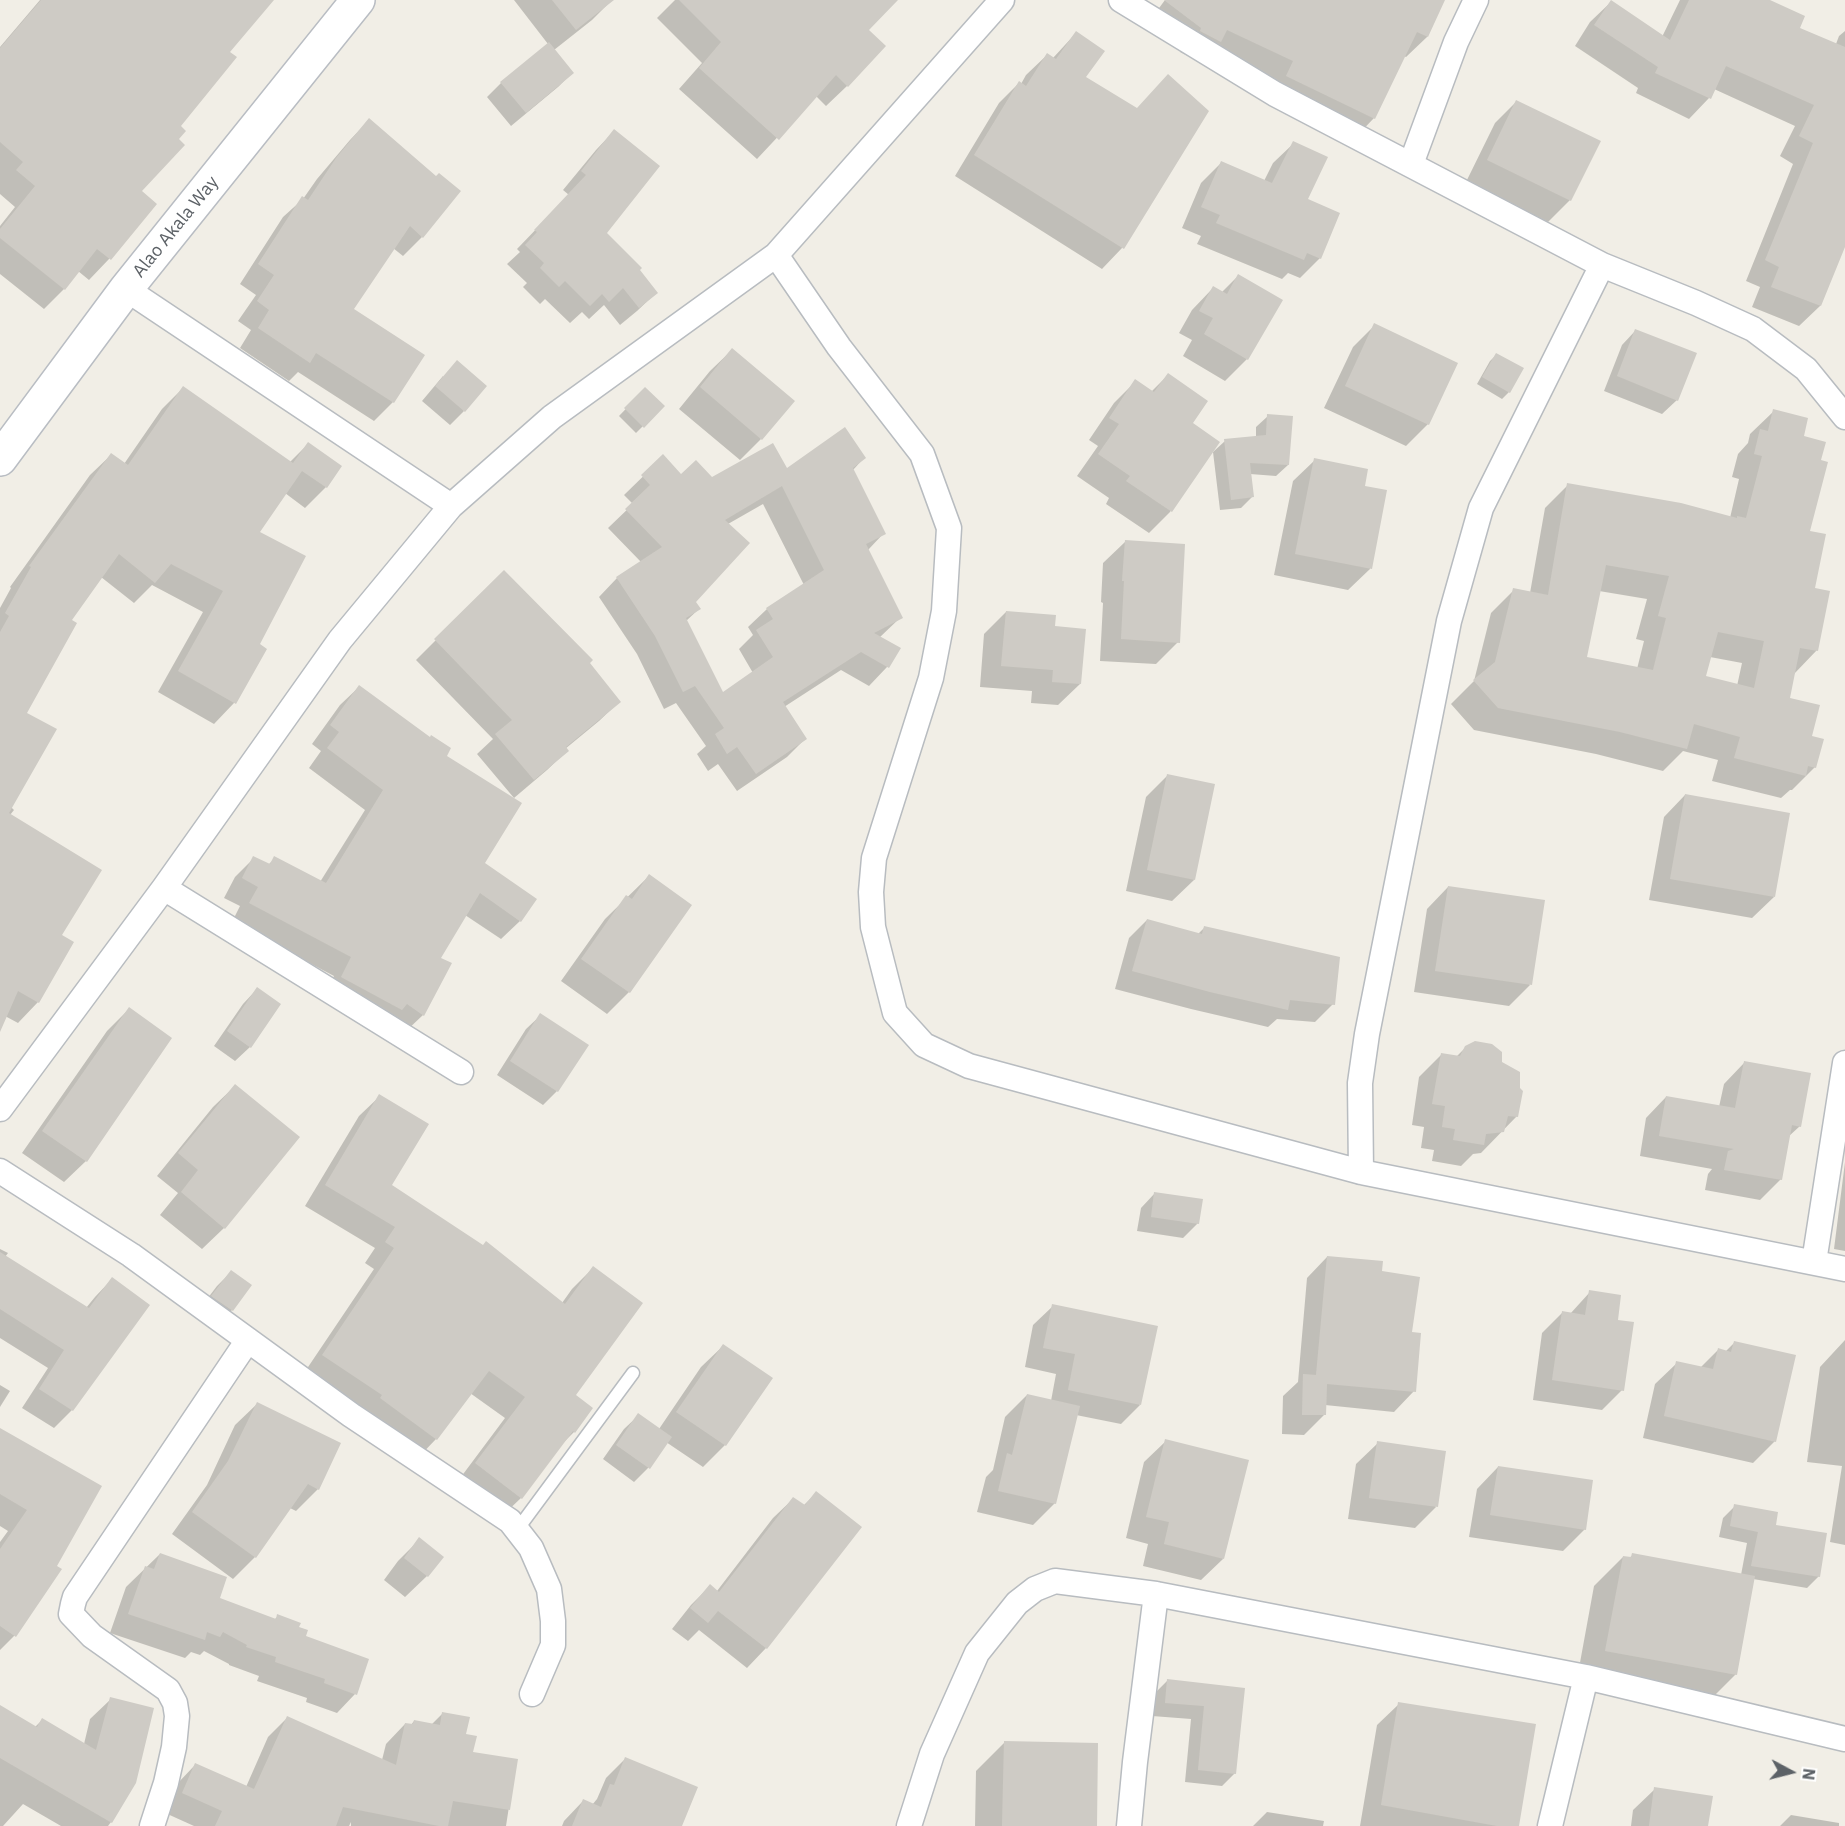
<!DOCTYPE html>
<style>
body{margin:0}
#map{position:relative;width:1845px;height:1826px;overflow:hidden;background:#f1eee6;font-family:"IBM Plex Sans",sans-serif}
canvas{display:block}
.north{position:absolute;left:1761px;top:1742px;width:60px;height:60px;-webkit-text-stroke:4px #fff;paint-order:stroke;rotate:97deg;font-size:16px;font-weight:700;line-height:24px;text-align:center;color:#5d6267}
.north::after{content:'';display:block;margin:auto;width:21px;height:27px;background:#5d6267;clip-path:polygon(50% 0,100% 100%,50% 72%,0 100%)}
</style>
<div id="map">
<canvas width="1845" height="1826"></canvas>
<div class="north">N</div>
</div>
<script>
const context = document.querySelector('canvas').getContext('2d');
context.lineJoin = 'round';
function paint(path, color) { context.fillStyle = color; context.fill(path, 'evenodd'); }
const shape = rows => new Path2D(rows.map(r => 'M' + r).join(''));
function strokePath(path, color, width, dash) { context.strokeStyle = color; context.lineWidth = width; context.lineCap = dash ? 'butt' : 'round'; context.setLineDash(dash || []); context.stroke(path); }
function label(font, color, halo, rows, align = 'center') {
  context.font = font + ' "IBM Plex Sans",sans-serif'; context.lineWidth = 4.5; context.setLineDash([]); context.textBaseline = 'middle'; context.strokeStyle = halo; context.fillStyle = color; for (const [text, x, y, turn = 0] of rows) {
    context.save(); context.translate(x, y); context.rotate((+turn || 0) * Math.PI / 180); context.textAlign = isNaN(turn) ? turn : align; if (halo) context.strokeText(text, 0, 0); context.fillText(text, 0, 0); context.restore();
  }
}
paint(shape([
 [40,0,266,0,228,52,179,126,139,191,155,204,109,259,89,280,78,271,64,289,44,309,0,274,0,226,15,207,0,194,0,47],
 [514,0,612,0,592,20,554,50,572,73,558,87,511,126,487,97,501,83,548,44],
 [675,0,896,0,867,30,847,86,826,106,816,96,757,159,679,89,702,63,657,18],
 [1165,0,1443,0,1427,37,1406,57,1404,56,1374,118,1354,139,1180,52,1182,49,1148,23],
 [1680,0,1766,0,1798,29,1836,44,1839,36,1845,31,1845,243,1820,306,1799,326,1752,307,1760,287,1746,281,1793,164,1780,156,1795,126,1714,89,1709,98,1689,119,1636,93,1638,88,1575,46,1590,22,1611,2,1662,37],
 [1076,33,1084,77,1136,110,1207,111,1122,248,1102,269,955,176,999,103,1019,83,1021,84,1026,75,1047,55,1053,58],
 [1517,101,1570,200,1548,222,1466,182,1495,123],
 [369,120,422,237,403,256,393,248,352,310,393,402,374,421,298,372,289,381,240,348,251,330,238,321,256,295,240,284,283,217,303,199,317,179,350,140],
 [614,131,605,233,656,293,637,311,620,325,604,305,589,319,582,312,570,323,545,299,540,304,523,287,527,283,507,264,520,252,517,249,569,195,563,190,596,150],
 [1294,143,1320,258,1300,278,1288,273,1282,279,1197,244,1201,236,1182,228,1201,183,1221,163,1264,181,1273,163],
 [1238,276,1247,359,1225,381,1183,356,1192,340,1179,333,1192,310,1213,288,1221,293],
 [1375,325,1428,424,1406,446,1324,408,1353,347],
 [1636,330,1677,400,1662,414,1604,391,1622,345],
 [732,350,761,439,740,460,679,409,710,371],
 [1496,355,1509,392,1502,399,1477,384,1490,361],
 [1168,375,1191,423,1218,442,1170,512,1149,533,1106,504,1109,498,1077,476,1098,446,1089,440,1114,403,1136,381,1151,392],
 [443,376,464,411,450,425,422,401],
 [183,388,290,462,308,444,326,487,305,508,285,493,258,533,258,645,234,703,214,724,158,692,203,612,152,585,134,603,101,577,70,620,25,713,11,807,14,810,10,815,60,935,38,1002,18,1023,5,1016,0,1028,0,608,11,588,10,587,90,475,111,455,124,464,162,409],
 [645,389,663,406,636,433,619,416],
 [1774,411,1802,437,1817,650,1794,674,1788,699,1811,737,1815,767,1792,790,1790,790,1781,798,1712,781,1718,760,1683,751,1663,771,1596,754,1474,730,1451,704,1474,681,1491,613,1514,590,1530,593,1545,508,1568,485,1730,518,1739,479,1732,477,1738,454,1748,443,1750,434],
 [1599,591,1647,599,1636,639,1644,641,1637,669,1585,659],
 [1710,657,1742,663,1737,686,1704,677],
 [1268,416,1288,465,1276,476,1250,474,1252,497,1241,508,1220,510,1213,452,1225,441,1256,437,1256,427],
 [663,457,681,476,712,479,787,470,864,458,853,470,884,533,868,550,901,617,879,638,898,648,887,667,869,686,841,670,784,707,805,739,787,757,737,791,718,764,708,771,697,754,706,746,676,703,664,709,637,654,599,597,617,578,641,562,608,528,633,504,624,495],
 [763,504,804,585,767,609,748,627,753,635,739,649,753,673,722,694,686,621,699,609,694,602,728,524],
 [1315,460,1363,487,1370,569,1348,590,1274,575,1293,481],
 [1125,542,1178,642,1156,664,1100,661,1103,603,1101,602,1103,563],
 [504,572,588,663,619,702,599,721,565,749,567,751,547,770,514,798,477,754,493,739,416,660],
 [1006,612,1053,628,1080,684,1058,705,1031,703,1032,691,980,687,984,634],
 [359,687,444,756,483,864,520,921,501,939,465,915,439,958,423,1015,404,1033,323,996,334,976,232,922,240,906,224,898,235,877,254,858,268,865,275,858,320,882,365,810,309,768,321,751,312,744,340,705],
 [1168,775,1194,880,1172,901,1126,891,1146,797],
 [1685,795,1774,897,1752,918,1649,900,1664,817],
 [649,876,629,992,607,1014,561,981,605,919],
 [1448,887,1530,985,1509,1006,1414,992,1427,909],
 [1147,920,1198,934,1205,927,1333,1004,1315,1022,1277,1019,1268,1027,1191,1009,1115,989,1129,938],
 [257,989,250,1047,235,1061,214,1046,243,1004],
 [129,1009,86,1161,64,1182,22,1153,107,1031],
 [541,1015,557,1091,543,1105,497,1075,526,1029],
 [1466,1047,1500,1063,1517,1116,1481,1153,1473,1154,1461,1166,1432,1161,1434,1150,1421,1148,1424,1127,1412,1125,1419,1077,1441,1055,1456,1057],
 [1744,1063,1800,1126,1788,1137,1781,1179,1760,1200,1705,1190,1708,1174,1712,1169,1640,1156,1646,1118,1666,1097,1719,1107,1724,1084],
 [235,1086,224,1228,202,1249,160,1215,178,1193,157,1176,213,1107],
 [380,1096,390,1185,562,1303,572,1289,593,1268,573,1395,591,1408,574,1432,558,1448,521,1498,500,1518,455,1485,505,1418,470,1393,436,1439,416,1460,302,1376,374,1269,365,1263,375,1248,305,1206,359,1116],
 [1845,1162,1845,1251,1834,1249],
 [1155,1193,1198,1223,1183,1238,1137,1231,1141,1208],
 [0,1249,8,1253,5,1257,86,1308,95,1297,112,1279,72,1410,54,1428,22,1408,48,1368,0,1338],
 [1327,1257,1380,1272,1411,1333,1414,1391,1394,1412,1325,1405,1324,1415,1304,1435,1282,1434,1283,1396,1298,1382,1307,1278],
 [231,1272,250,1286,232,1310,217,1325,198,1311,217,1286],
 [1590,1292,1616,1321,1622,1390,1602,1410,1533,1400,1542,1333,1562,1313,1570,1314],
 [1053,1306,1140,1405,1121,1424,1076,1415,1055,1503,1033,1525,977,1512,986,1477,993,1470,1005,1417,1027,1395,1051,1401,1056,1374,1025,1367,1033,1325],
 [1845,1340,1845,1545,1830,1542,1842,1466,1807,1462,1820,1367],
 [1735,1342,1775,1441,1753,1463,1643,1438,1655,1384,1677,1363,1700,1368,1718,1350,1725,1352],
 [723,1346,771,1378,725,1445,703,1467,666,1442,648,1468,634,1482,603,1459,624,1429,639,1415,659,1429,701,1367],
 [0,1385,10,1391,0,1407],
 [257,1404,318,1489,296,1511,290,1508,255,1557,233,1579,172,1534,207,1485,235,1425],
 [0,1430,100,1487,14,1636,0,1650,0,1542,8,1531,0,1526],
 [1166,1441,1223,1559,1201,1580,1143,1566,1148,1544,1126,1538,1144,1462],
 [1378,1443,1436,1507,1415,1528,1348,1519,1356,1464],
 [1498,1467,1585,1529,1563,1551,1469,1537,1477,1489],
 [816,1493,766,1648,747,1668,699,1630,688,1641,672,1629,691,1605,710,1586,717,1591,773,1518,793,1499,803,1506],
 [1735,1506,1774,1526,1819,1576,1807,1588,1753,1579,1736,1674,1707,1703,1577,1679,1594,1586,1623,1557,1629,1558,1633,1555,1741,1575,1747,1543,1719,1537,1723,1518],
 [420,1539,427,1576,405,1597,384,1580,398,1561],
 [160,1554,218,1599,274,1620,278,1616,297,1628,355,1694,337,1713,306,1702,307,1698,257,1681,259,1676,229,1665,229,1664,204,1651,200,1655,191,1652,185,1658,110,1633,126,1587],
 [1167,1681,1243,1689,1235,1773,1222,1786,1185,1782,1191,1719,1152,1716,1154,1694],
 [111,1699,111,1822,108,1826,61,1826,23,1804,3,1826,0,1826,0,1707,35,1727,42,1720,84,1744,90,1719],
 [1399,1704,1518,1826,1360,1826,1377,1725],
 [443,1713,464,1735,471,1754,516,1761,506,1826,351,1826,351,1822,349,1826,194,1826,163,1812,176,1785,195,1765,246,1787,268,1737,287,1718,382,1760,386,1744,405,1724,411,1725,414,1721,431,1725],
 [1005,1742,1095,1826,975,1826,976,1771],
 [625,1759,680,1826,562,1826,564,1821,583,1801,592,1805,597,1799,606,1778],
 [1655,1789,1707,1826,1631,1826,1633,1810],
 [1267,1812,1324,1821,1323,1826,1253,1826],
 [1791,1815,1839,1823,1839,1826,1780,1826]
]), '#0003');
paint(shape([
 [41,0,274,0,230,52,237,57,181,126,186,131,179,139,185,145,142,191,157,204,111,260,97,249,65,290,0,238,0,229,35,186,16,170,23,162,0,142,0,48],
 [552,0,614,0,576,30],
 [679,0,898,0,869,30,886,46,848,87,836,75,779,140,699,68,721,42],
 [1164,0,1445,0,1428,37,1417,32,1375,119,1286,76,1293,61,1227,30,1221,42,1200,31,1201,28],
 [1611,0,1670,40,1689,0,1770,0,1805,16,1800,28,1845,47,1845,247,1821,306,1771,287,1779,267,1765,260,1813,143,1799,136,1814,105,1726,66,1711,99,1655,73,1658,67,1594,25],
 [1076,31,1105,51,1086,77,1137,108,1168,74,1209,111,1124,249,974,155,1019,81,1026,86,1047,53,1056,59],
 [549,42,574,73,526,113,500,82],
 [1516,100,1601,141,1571,201,1487,160],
 [369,118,436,176,439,173,461,191,423,238,410,226,354,309,425,355,394,403,316,353,310,363,258,328,269,310,257,301,274,275,258,264,302,196,308,200,336,158],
 [614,129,660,166,607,233,642,268,640,270,658,293,639,308,623,288,609,302,602,294,590,306,565,281,559,287,540,268,544,263,525,245,537,232,534,230,586,175,581,171],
 [1293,141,1328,157,1308,199,1340,213,1321,259,1307,253,1304,260,1216,223,1220,215,1201,207,1221,161,1272,183],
 [1238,274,1283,300,1248,360,1204,334,1213,318,1199,311,1213,286,1227,294],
 [1374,323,1458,363,1429,425,1345,386],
 [1635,329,1697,353,1678,401,1617,376],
 [732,348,795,401,762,440,700,387],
 [1496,353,1524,368,1510,393,1482,377],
 [457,360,487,386,465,412,435,386],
 [1168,373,1208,401,1193,423,1220,442,1172,512,1126,481,1130,476,1098,454,1119,424,1109,418,1135,379,1154,392],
 [183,386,293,463,308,442,342,466,327,488,302,471,260,532,306,556,260,644,267,649,236,704,178,671,223,591,171,564,155,583,119,554,72,620,77,623,27,713,57,729,9,813,102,870,62,935,74,942,39,1003,18,991,0,1032,0,632,9,616,5,613,31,567,29,566,111,453,128,465],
 [645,387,665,406,644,428,624,408],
 [1773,409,1808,418,1804,436,1826,442,1821,460,1828,462,1810,531,1826,534,1815,588,1830,591,1818,651,1800,648,1790,698,1820,705,1812,736,1824,739,1816,768,1808,766,1806,776,1734,758,1740,737,1694,724,1687,749,1620,732,1498,708,1473,680,1495,662,1513,588,1548,595,1567,483,1681,503,1737,518,1737,516,1746,518,1762,456,1754,454,1760,429,1768,431],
 [1606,565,1669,576,1658,616,1666,618,1653,670,1587,657],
 [1718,632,1764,641,1754,688,1706,676],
 [1267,414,1293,416,1289,465,1250,463,1254,497,1231,500,1224,439,1266,435],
 [845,427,866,458,853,468,886,534,866,544,903,618,874,633,901,648,889,668,861,652,783,702,807,739,756,774,737,747,727,754,715,734,724,728,695,686,683,692,655,636,616,577,662,547,625,509,650,485,641,475,663,454,681,474,696,460,712,477,773,443,787,468],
 [782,486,824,570,766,608,773,619,756,630,773,657,723,692,686,618,701,609,696,602,750,543,725,520],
 [1314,458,1368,469,1365,486,1387,490,1372,569,1295,554],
 [1125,540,1185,544,1180,643,1121,639,1124,581,1122,581],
 [504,570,593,660,590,663,621,702,566,747,569,751,534,780,495,734,512,720,434,639],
 [1006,611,1056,615,1055,626,1086,629,1081,684,1052,682,1053,670,1001,666],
 [359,685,430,737,431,735,451,748,447,756,522,803,485,863,537,899,521,922,480,893,441,958,452,963,424,1016,407,1004,402,1010,341,977,351,957,249,903,258,887,242,878,253,856,270,864,274,856,326,883,383,790,327,748,339,732,330,725],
 [1167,774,1215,784,1195,880,1147,870],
 [1685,794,1790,813,1775,897,1670,879],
 [649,874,692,905,630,993,581,959,626,895,632,899],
 [1448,886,1545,900,1532,985,1435,971],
 [1147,919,1202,934,1204,926,1340,957,1335,1005,1290,1000,1288,1010,1210,992,1132,971],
 [257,987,281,1004,251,1048,227,1031],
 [129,1007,172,1038,87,1162,42,1131],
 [540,1013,589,1045,558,1092,510,1061],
 [1475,1041,1492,1044,1502,1052,1502,1062,1520,1072,1520,1088,1523,1091,1518,1117,1508,1116,1504,1132,1486,1134,1484,1145,1453,1140,1455,1129,1442,1127,1445,1106,1432,1104,1441,1053,1460,1056,1465,1046],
 [1744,1061,1811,1073,1801,1127,1792,1125,1782,1180,1724,1170,1728,1151,1734,1149,1659,1136,1666,1096,1735,1108],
 [235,1084,300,1137,225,1229,181,1192,198,1170,178,1153],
 [379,1094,429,1124,392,1185,483,1245,486,1241,565,1304,593,1266,643,1303,576,1395,593,1408,575,1433,573,1431,522,1499,475,1463,525,1397,489,1371,437,1440,380,1398,382,1395,322,1355,394,1248,385,1242,395,1227,325,1185],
 [1154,1192,1203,1199,1199,1224,1151,1217],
 [0,1252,89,1308,112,1277,150,1305,73,1411,39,1389,64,1350,0,1309],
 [1327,1256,1383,1261,1382,1271,1420,1277,1412,1332,1421,1333,1416,1392,1327,1384,1326,1415,1302,1415,1303,1374,1316,1375],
 [231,1270,252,1285,233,1311,211,1296],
 [1589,1290,1621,1295,1618,1320,1634,1322,1624,1391,1552,1380,1562,1311,1585,1315],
 [1052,1304,1158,1326,1141,1405,1068,1390,1075,1354,1043,1348],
 [1734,1341,1796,1355,1776,1442,1664,1416,1676,1361,1713,1369,1718,1348,1731,1352],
 [723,1344,773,1378,726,1446,676,1412],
 [1027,1394,1080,1406,1056,1504,998,1491,1007,1453,1012,1455],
 [257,1402,341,1443,319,1490,308,1484,256,1558,192,1512,228,1461],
 [638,1413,672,1437,650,1469,616,1445],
 [0,1428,102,1486,57,1566,62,1569,16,1637,0,1626,0,1549,27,1510,0,1494],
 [1165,1439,1249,1460,1224,1559,1164,1544,1169,1522,1146,1517],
 [1377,1441,1446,1451,1438,1507,1369,1498],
 [1498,1466,1593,1480,1586,1530,1490,1515],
 [816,1491,862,1527,767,1649,718,1611,708,1623,690,1608,710,1584,719,1592,793,1497,805,1505],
 [1734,1504,1778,1512,1776,1525,1827,1533,1820,1577,1751,1566,1758,1532,1730,1526],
 [419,1537,444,1557,428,1577,404,1558],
 [160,1553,227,1577,220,1598,276,1619,277,1614,301,1623,299,1627,308,1630,306,1636,369,1659,357,1695,324,1683,325,1679,275,1662,276,1657,246,1647,247,1645,223,1632,220,1637,207,1632,205,1640,128,1614,145,1566,154,1569],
 [1632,1553,1755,1576,1737,1675,1605,1651,1623,1556,1631,1557],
 [1167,1679,1245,1688,1236,1774,1198,1770,1204,1706,1165,1703],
 [110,1697,154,1708,136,1783,112,1823,0,1758,0,1705,37,1727,42,1718,96,1750],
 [1398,1702,1536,1724,1519,1826,1497,1826,1381,1805],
 [442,1712,470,1717,466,1734,477,1736,473,1752,518,1759,510,1810,453,1801,448,1826,439,1826,343,1807,336,1826,215,1826,222,1811,182,1793,195,1763,254,1789,287,1716,396,1765,405,1723,413,1724,414,1720,440,1725],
 [1004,1741,1098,1743,1097,1826,1002,1826],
 [625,1757,698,1787,682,1826,572,1826,583,1799,601,1807,610,1784,614,1785],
 [1654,1787,1713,1796,1708,1826,1649,1826]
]), '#cecbc5');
const lane = shape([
 [517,1530,633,1373]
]);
const street = shape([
 [1121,0,1275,94,1602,265,1696,303,1753,329,1806,369,1845,417],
 [1411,164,1456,42,1476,0],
 [776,255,839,347,922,454,949,528,944,611,931,678,874,858,871,892,873,927,895,1013,924,1045,969,1066,1361,1172,1845,1269],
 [126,289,451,506],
 [164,888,461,1072],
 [0,1109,164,888,340,640,451,506,552,417,776,255,1002,0],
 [0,1171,131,1255,351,1415,510,1521,531,1548,549,1589,553,1621,553,1645,532,1694],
 [1361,1172,1360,1083,1367,1034,1449,621,1481,508,1602,265],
 [1814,1262,1845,1063],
 [152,1826,166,1783,174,1747,177,1716,175,1703,168,1690,92,1636,71,1614,73,1604,75,1597,248,1340],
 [909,1826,932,1754,977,1653,1017,1603,1035,1589,1055,1581,1156,1594,1586,1677,1845,1739],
 [1129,1826,1135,1762,1156,1594],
 [1550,1826,1586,1677]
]);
const secondary = shape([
 [0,459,126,289,358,0]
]);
strokePath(lane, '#b8bcc0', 15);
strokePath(street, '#b8bcc0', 27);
strokePath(secondary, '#b9bdc3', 36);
strokePath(lane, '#fff', 12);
strokePath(street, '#fff', 24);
strokePath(secondary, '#fff', 33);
label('18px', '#5d6267', '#fff', [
 ["Alao Akala Way",176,227,-51]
]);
</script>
